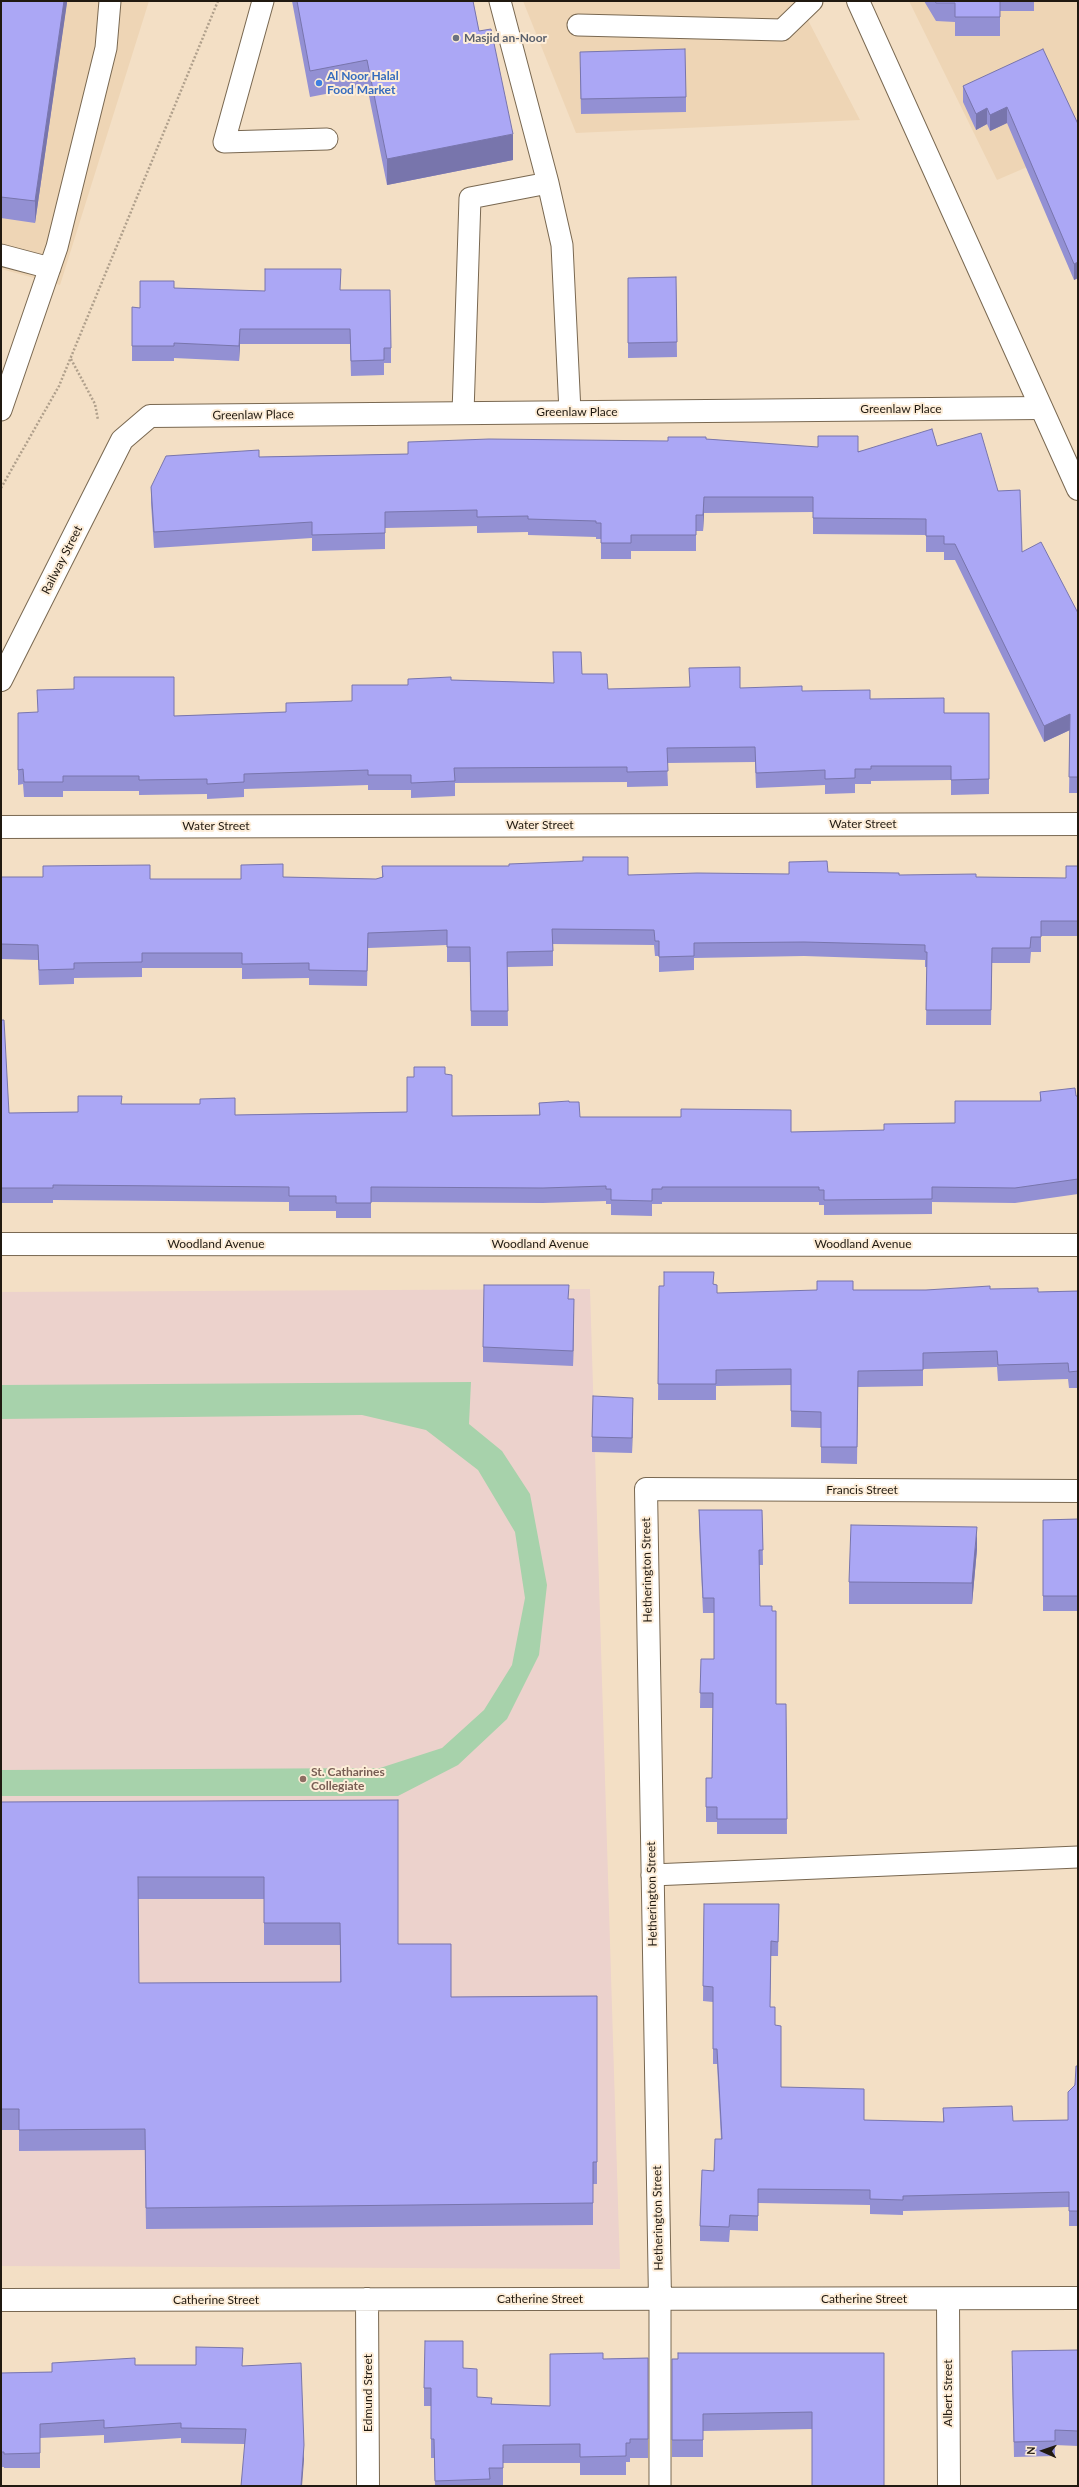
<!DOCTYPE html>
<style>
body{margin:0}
#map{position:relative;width:1079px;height:2487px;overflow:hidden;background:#f3dfc5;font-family:Lato,sans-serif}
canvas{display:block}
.frame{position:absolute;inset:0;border:2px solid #201910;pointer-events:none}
.north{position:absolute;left:1023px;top:2431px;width:40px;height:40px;-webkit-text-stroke:3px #fdedd8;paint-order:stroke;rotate:272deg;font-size:11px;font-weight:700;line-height:16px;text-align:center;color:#201910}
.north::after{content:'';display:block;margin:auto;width:14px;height:18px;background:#201910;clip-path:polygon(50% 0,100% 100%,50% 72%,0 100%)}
</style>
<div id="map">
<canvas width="1079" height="2487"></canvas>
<div class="frame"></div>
<div class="north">N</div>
</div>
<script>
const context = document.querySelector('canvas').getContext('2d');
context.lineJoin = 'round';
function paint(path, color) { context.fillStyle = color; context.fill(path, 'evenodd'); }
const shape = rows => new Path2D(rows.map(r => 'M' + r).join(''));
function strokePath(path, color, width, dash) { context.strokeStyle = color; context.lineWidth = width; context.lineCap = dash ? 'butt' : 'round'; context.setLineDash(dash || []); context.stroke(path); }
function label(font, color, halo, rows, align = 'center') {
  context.font = font + ' Lato,sans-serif'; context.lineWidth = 4; context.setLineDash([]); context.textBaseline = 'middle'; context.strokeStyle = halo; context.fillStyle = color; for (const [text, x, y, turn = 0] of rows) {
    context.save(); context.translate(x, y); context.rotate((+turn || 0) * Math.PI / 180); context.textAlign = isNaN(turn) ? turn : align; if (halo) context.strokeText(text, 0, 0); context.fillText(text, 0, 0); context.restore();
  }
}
paint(shape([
 [1,1,149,1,60,285,1,269],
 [523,1,798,1,860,120,576,133],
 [909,1,1078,1,1078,145,997,180]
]), '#eed5b5');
paint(shape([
 [590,1289,620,2269,1,2266,1,1292]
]), '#ecd2cc');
paint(shape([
 [471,1382,469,1424,502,1451,530,1494,547,1585,539,1655,507,1719,458,1765,398,1796,1,1796,1,1770,380,1768,442,1748,484,1710,512,1665,525,1598,515,1532,478,1470,426,1430,362,1415,1,1419,1,1385]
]), '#a7d2ab');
const lane = shape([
 [263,1,224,142,327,139],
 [500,1,548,183,562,245,570,412],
 [578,25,782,30,812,1],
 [1,255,50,268],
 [1,410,57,247,106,48,110,1],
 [463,413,470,198,548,183],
 [652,1875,1078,1857],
 [660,2299,660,2486]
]);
const street = shape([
 [1,680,122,440,150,416,1041,408],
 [1,827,1078,824],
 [1,1244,1078,1245],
 [367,2299,368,2486],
 [660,2299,646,1489,1078,1491],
 [1,2300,1078,2298],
 [948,2300,949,2486]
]);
const secondary = shape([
 [858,1,1078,489]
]);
strokePath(lane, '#796851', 23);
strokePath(street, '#796851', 24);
strokePath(secondary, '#796851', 24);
strokePath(shape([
 [71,359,95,404,98,420],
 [1,488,59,386,218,1]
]), '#b0a08c', 2.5, [2, 2]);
strokePath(lane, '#fff', 21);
strokePath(street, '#fff', 22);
strokePath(secondary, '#fff', 22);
paint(shape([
 [1,1,67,1,35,223,1,218],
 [292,1,473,1,479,31,513,160,387,185,367,86,310,97],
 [924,1,1034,1,1034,11,1000,11,1000,36,955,36,955,22,936,21],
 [580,67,686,97,686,112,581,114],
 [963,86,1078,124,1078,278,1074,280,1007,123,990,131,987,124,976,130,963,102],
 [676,277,677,357,628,358,628,278],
 [174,288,265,291,341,290,391,348,391,363,384,363,384,375,351,376,350,344,240,344,239,361,174,358,174,361,132,361,132,307,140,308],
 [706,439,858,451,937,446,998,491,1022,552,1078,613,1078,793,1069,793,1070,730,1044,742,955,560,944,560,944,552,926,552,926,535,813,534,813,512,704,513,703,531,696,531,696,551,631,551,631,559,601,559,601,539,596,539,596,537,528,535,528,532,477,533,477,526,385,528,385,549,312,551,312,538,154,548,151,503,151,487,259,457,408,454],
 [582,674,608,689,740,688,802,691,870,699,944,713,989,713,989,794,951,795,951,780,871,781,871,784,855,784,855,793,825,794,825,785,756,788,755,762,667,763,668,786,627,787,627,782,455,783,455,796,411,798,411,790,368,790,368,785,244,789,244,797,207,799,207,794,139,795,139,791,63,791,63,797,24,797,23,784,18,785,18,713,174,716,286,712,352,701,408,685,451,680,553,683],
 [382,866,628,875,789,874,828,872,899,875,976,877,1066,878,1078,866,1078,936,1041,936,1041,952,1031,952,1030,963,992,963,991,1025,926,1025,927,967,925,967,925,960,804,956,694,958,694,970,659,972,659,956,655,956,654,945,553,944,553,966,507,967,508,1026,471,1026,470,962,447,962,447,945,368,948,367,986,309,985,309,978,242,979,242,968,142,968,142,977,74,978,74,984,39,985,38,960,1,959,1,877,150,879,241,879,283,877,376,879,382,877],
 [1,1020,9,1113,78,1112,121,1104,235,1115,407,1112,414,1077,445,1074,452,1116,539,1115,539,1103,569,1102,580,1117,791,1132,884,1130,955,1123,1040,1101,1040,1092,1076,1096,1078,1096,1078,1194,1015,1203,932,1202,932,1214,824,1215,824,1205,819,1205,819,1202,662,1202,662,1204,652,1204,652,1216,611,1215,611,1204,606,1204,606,1201,543,1203,371,1202,371,1218,336,1218,336,1211,289,1211,289,1202,53,1200,53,1203,1,1203],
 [714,1284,717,1293,990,1289,1038,1292,1078,1291,1078,1388,1069,1388,1068,1379,998,1381,997,1367,923,1369,923,1386,858,1387,857,1464,821,1463,821,1428,791,1427,791,1385,716,1386,716,1400,658,1400,659,1286],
 [574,1314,573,1366,483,1362,483,1347],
 [633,1413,632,1453,592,1452,592,1437],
 [699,1510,762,1510,763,1565,759,1565,760,1606,772,1611,776,1704,786,1704,787,1834,717,1834,717,1822,706,1822,706,1778,712,1778,713,1708,700,1708,701,1659,714,1659,714,1613,703,1613,699,1525],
 [1078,1519,1078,1611,1043,1611,1043,1520],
 [977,1549,972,1604,849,1604,849,1582],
 [398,1800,398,1944,451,1997,597,1996,597,2184,593,2184,593,2225,146,2229,145,2150,19,2151,19,2130,1,2130,1,1802],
 [138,1899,264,1899,264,1945,340,1945,340,1982,139,1983],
 [704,1904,779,1904,778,1956,771,1956,770,2007,775,2025,781,2087,864,2120,943,2122,943,2108,1013,2121,1068,2120,1078,2066,1078,2226,1069,2226,1069,2207,903,2211,903,2215,870,2214,870,2205,758,2203,758,2231,730,2230,729,2242,700,2241,700,2226,721,2139,717,2064,713,2064,713,2002,703,2001],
 [1078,2350,1078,2446,1055,2445,1055,2456,1014,2457,1012,2366],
 [884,2353,812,2429,703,2431,703,2457,672,2457,672,2359],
 [648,2358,648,2458,630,2458,630,2462,626,2462,626,2475,580,2475,580,2463,503,2463,503,2486,435,2486,434,2458,431,2458,431,2406,424,2406,424,2388,463,2368,477,2397,492,2404,550,2406,603,2359],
 [52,2363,135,2365,243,2366,304,2460,244,2444,181,2443,181,2438,104,2443,104,2435,40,2438,40,2468,4,2468,4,2467,1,2467,1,2373,52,2372]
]), '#9390d3');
paint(shape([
 [64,1,67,1,67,3,35,223,35,201],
 [1007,107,1007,123,990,131,990,115],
 [987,108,987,124,976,130,976,114],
 [513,134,513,160,387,185,387,159],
 [1078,262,1078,278,1074,280,1074,264],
 [240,329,240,344,239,361,239,346],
 [704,497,704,513,703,531,703,515],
 [1070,714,1070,730,1044,742,1044,726],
 [574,1299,574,1314,573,1366,573,1351],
 [633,1398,633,1413,632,1453,632,1438],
 [977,1527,977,1549,972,1604,972,1583],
 [304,2445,304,2460,302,2486,301,2486]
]), '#7875ac');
const building = shape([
 [1,1,64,1,35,201,1,197,1,1],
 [297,1,473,1,479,31,491,29,513,134,387,159,367,60,310,71,297,1],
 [935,1,1000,1,1000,17,955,17,955,3,936,3,935,1],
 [685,49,686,97,581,99,580,52,685,49],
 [1043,49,1078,124,1078,262,1074,264,1007,107,990,115,987,108,976,114,963,86,1043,49],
 [265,269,341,269,340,290,390,290,391,348,384,348,384,360,351,361,350,329,240,329,239,346,174,343,174,346,132,346,132,307,140,308,140,281,174,281,174,288,265,291,265,269],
 [676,277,677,342,628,343,628,278,676,277],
 [932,429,937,446,981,433,998,491,1020,490,1022,552,1041,542,1078,613,1078,777,1069,777,1070,714,1044,726,955,544,944,544,944,536,926,536,926,519,813,518,813,497,704,497,703,515,696,515,696,535,631,535,631,543,601,543,601,523,596,523,596,521,528,519,528,516,477,517,477,510,385,512,385,533,312,535,312,522,154,532,151,487,166,456,259,450,259,457,408,454,408,442,489,439,668,441,668,437,706,437,706,439,818,447,818,436,858,436,858,452,932,429],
 [553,652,581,652,582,674,607,674,608,689,690,687,689,668,740,667,740,688,802,686,802,691,870,690,870,699,944,698,944,713,989,713,989,779,951,780,951,766,871,766,871,769,855,769,855,778,825,779,825,770,756,773,755,747,667,748,668,771,627,772,627,767,454,768,455,781,411,783,411,775,368,775,368,770,244,774,244,782,207,784,207,779,139,780,139,776,63,776,63,782,24,782,23,769,18,770,18,713,38,712,37,690,74,689,74,677,174,677,174,716,286,712,286,703,352,701,352,685,408,685,408,679,451,677,451,680,554,683,553,652],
 [583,857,628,857,628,875,697,873,789,874,789,862,827,861,828,872,899,873,899,875,976,874,976,877,1066,878,1066,866,1078,866,1078,921,1041,921,1041,937,1031,937,1030,948,992,948,991,1010,926,1010,927,952,925,952,925,945,804,942,694,943,694,956,659,957,659,941,655,941,654,930,552,929,553,951,507,952,508,1011,471,1011,470,947,447,947,447,930,368,933,367,971,309,970,309,963,242,964,242,953,142,953,142,962,74,963,74,969,39,970,38,945,1,944,1,877,43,877,43,866,150,865,150,879,241,879,241,865,283,864,283,877,376,879,383,877,382,866,509,866,509,864,583,861,583,857],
 [1,1020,4,1020,9,1113,78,1112,78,1096,122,1096,121,1104,200,1104,200,1099,235,1098,235,1115,407,1112,407,1077,414,1077,414,1067,445,1067,445,1074,452,1075,452,1116,540,1115,539,1103,569,1101,569,1102,579,1102,580,1117,681,1117,681,1109,791,1110,791,1132,884,1130,884,1124,955,1123,955,1101,1041,1101,1040,1092,1075,1088,1076,1096,1078,1096,1078,1179,1015,1188,932,1187,932,1199,824,1200,824,1190,819,1190,819,1187,662,1187,662,1189,652,1189,652,1201,611,1200,611,1189,606,1189,606,1186,543,1188,371,1187,371,1203,336,1203,336,1196,289,1196,289,1187,53,1185,53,1188,1,1188,1,1020],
 [664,1272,714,1272,713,1284,717,1285,717,1293,817,1290,817,1281,853,1281,853,1290,926,1290,990,1286,990,1289,1038,1288,1038,1292,1078,1291,1078,1371,1069,1372,1068,1363,998,1365,997,1351,923,1353,923,1370,858,1371,857,1447,821,1447,821,1412,791,1411,791,1369,716,1370,716,1384,658,1384,659,1286,664,1286,664,1272],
 [484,1285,569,1285,568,1299,574,1299,573,1351,483,1347,484,1285],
 [593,1396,633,1398,632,1438,592,1437,593,1396],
 [699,1510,762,1510,763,1550,759,1550,760,1606,772,1606,772,1611,776,1611,776,1704,786,1704,787,1819,717,1819,717,1807,706,1807,706,1778,712,1778,713,1693,700,1693,701,1659,714,1659,714,1598,703,1598,699,1510],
 [1078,1519,1078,1596,1043,1596,1043,1520,1078,1519],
 [851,1525,977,1527,972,1583,849,1582,851,1525],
 [398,1800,398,1944,451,1944,451,1997,597,1996,597,2162,593,2162,593,2203,146,2208,145,2129,19,2130,19,2109,1,2109,1,1802,398,1800],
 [138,1877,264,1877,264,1923,340,1923,341,1982,139,1983,138,1877],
 [704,1904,779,1904,778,1942,771,1941,770,2007,775,2007,775,2025,781,2026,781,2087,864,2089,864,2120,944,2122,943,2108,1012,2106,1013,2121,1068,2120,1068,2092,1075,2085,1076,2066,1078,2066,1078,2211,1069,2211,1069,2192,903,2196,903,2200,870,2199,870,2190,758,2189,758,2216,730,2215,729,2227,700,2226,702,2170,714,2171,715,2139,722,2139,717,2049,713,2049,713,1987,703,1986,704,1904],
 [425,2341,463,2341,463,2368,477,2369,477,2397,492,2398,491,2404,550,2406,550,2354,603,2353,603,2359,648,2358,648,2439,630,2439,630,2443,626,2443,626,2456,580,2457,580,2444,503,2445,503,2468,489,2468,490,2479,435,2481,434,2439,431,2439,431,2388,424,2388,425,2341],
 [196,2347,243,2348,242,2366,301,2363,304,2445,301,2486,241,2486,246,2429,181,2428,181,2423,104,2428,104,2420,40,2424,40,2453,4,2454,4,2452,1,2452,1,2373,52,2372,52,2363,135,2358,135,2365,196,2365,196,2347],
 [1078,2350,1078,2431,1055,2430,1055,2441,1014,2442,1012,2351,1078,2350],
 [678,2353,884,2353,884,2486,812,2486,812,2412,703,2414,703,2440,672,2440,672,2359,678,2359,678,2353]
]);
paint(building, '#aba7f5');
strokePath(building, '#7875ac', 1);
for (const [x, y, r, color] of [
 [456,38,4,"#6b7280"],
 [319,83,4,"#3f7fe0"],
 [303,1779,4,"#8d6e63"]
]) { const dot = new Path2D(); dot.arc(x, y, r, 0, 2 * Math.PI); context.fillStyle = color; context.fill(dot); strokePath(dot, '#fdedd8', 1.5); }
label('bold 12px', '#5b616d', '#fdedd8', [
 ["Masjid an-Noor",464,38]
], 'left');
label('bold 12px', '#366cbe', '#fdedd8', [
 ["Al Noor Halal",327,76],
 ["Food Market",327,90]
], 'left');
label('12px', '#201910', '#fdedd8', [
 ["Greenlaw Place",901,409],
 ["Greenlaw Place",577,412],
 ["Greenlaw Place",253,415,-1],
 ["Railway Street",62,560,-63],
 ["Water Street",863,824],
 ["Water Street",540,825],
 ["Water Street",216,826],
 ["Woodland Avenue",216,1244],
 ["Woodland Avenue",540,1244],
 ["Woodland Avenue",863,1244],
 ["Francis Street",862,1490],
 ["Hetherington Street",647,1570,-91],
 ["Hetherington Street",652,1894,-91],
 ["Hetherington Street",658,2218,-91],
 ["Catherine Street",540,2299],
 ["Catherine Street",864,2299],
 ["Catherine Street",216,2300],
 ["Edmund Street",368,2393,-90],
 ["Albert Street",948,2393,-90]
]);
label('bold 12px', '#785e54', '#fdedd8', [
 ["St. Catharines",311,1772],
 ["Collegiate",311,1786]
], 'left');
</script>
